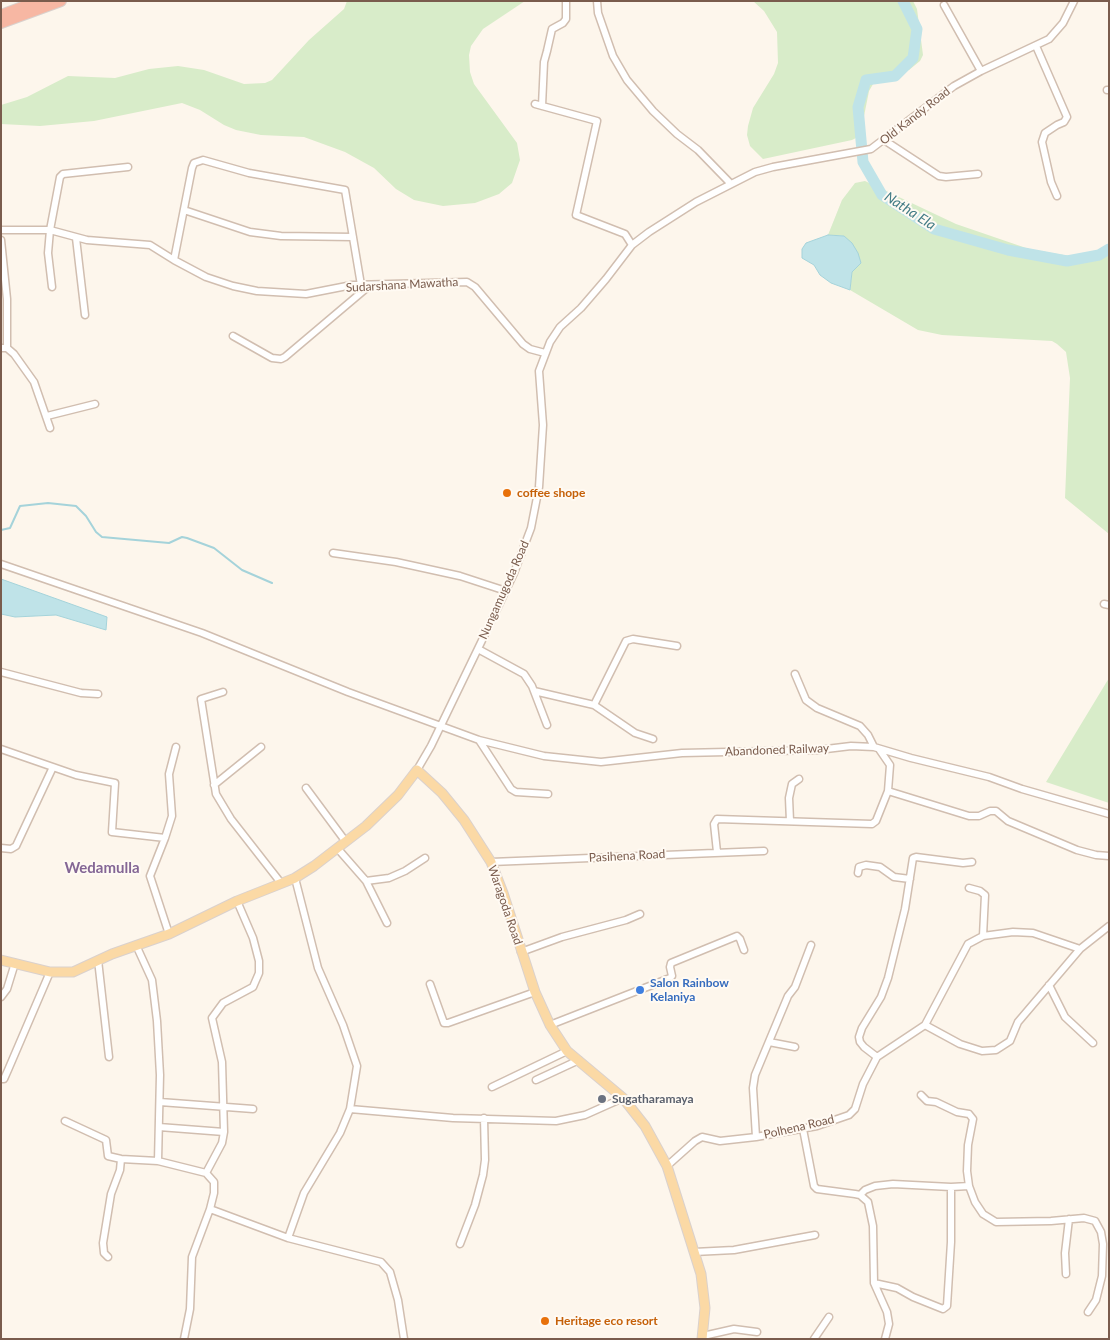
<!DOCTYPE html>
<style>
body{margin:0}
#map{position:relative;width:1110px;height:1340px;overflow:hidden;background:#fdf6ec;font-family:Lato,sans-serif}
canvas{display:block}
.frame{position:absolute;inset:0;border:2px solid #7a5c4d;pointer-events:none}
</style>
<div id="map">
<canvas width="1110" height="1340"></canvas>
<div class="frame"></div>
</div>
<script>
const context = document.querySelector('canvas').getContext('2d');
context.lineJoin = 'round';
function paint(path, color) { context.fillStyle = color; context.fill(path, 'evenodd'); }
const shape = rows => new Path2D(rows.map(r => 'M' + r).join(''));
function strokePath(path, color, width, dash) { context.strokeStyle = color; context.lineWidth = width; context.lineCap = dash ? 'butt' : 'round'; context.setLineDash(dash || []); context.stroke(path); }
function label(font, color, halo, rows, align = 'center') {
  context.font = font + ' Lato,sans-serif'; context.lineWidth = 4; context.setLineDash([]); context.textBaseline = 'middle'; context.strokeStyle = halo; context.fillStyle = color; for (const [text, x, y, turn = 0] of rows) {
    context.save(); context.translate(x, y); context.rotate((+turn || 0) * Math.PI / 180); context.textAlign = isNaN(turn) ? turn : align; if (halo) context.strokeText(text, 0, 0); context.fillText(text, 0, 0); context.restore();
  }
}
paint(shape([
 [347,1,525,1,483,29,471,46,469,55,470,72,474,84,517,143,520,160,512,183,499,194,475,203,443,206,414,200,396,189,374,168,345,152,304,137,261,135,236,130,224,125,200,110,182,103,94,121,40,126,1,124,1,105,27,97,68,76,115,78,149,69,178,66,204,70,244,84,265,83,272,80,309,40,344,9],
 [753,1,913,1,917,9,923,55,920,61,909,70,888,74,876,79,869,91,860,136,852,140,763,159,750,146,747,135,748,126,753,108,774,74,778,63,777,32,764,11],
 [865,181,956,224,1029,249,1075,257,1099,255,1109,249,1109,534,1065,498,1070,378,1066,352,1057,344,1052,341,942,335,918,330,850,290,852,272,855,269,844,236,828,235,842,200,855,183],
 [1109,678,1109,803,1046,782]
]), '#d8ecc9');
const water = shape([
 [828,235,844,236,852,243,858,253,861,263,852,272,850,290,831,283,820,275,814,265,802,258,802,249,806,243,828,235],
 [1,579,107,617,106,630,56,615,15,617,1,614,1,579]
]);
paint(water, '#bfe3e8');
strokePath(water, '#a5d3da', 1);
strokePath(shape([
 [1,530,10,528,20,506,48,503,76,506,86,516,96,532,102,537,169,543,182,537,187,538,214,548,242,570,272,583]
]), '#a5d3da', 2);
strokePath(shape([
 [903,1,917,29,913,58,895,76,866,80,858,107,863,162,882,195,934,229,1008,250,1067,261,1099,255,1109,249]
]), '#bfe3e8', 11);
const minor = shape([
 [597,1,598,13,613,56,627,80,653,111,677,134,698,150,731,184],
 [944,5,981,71],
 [1036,46,1067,117,1064,122,1057,125,1045,133,1042,142,1051,182,1057,196],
 [1107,90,1109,90],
 [535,104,597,121,576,215,625,234,632,245],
 [542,106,544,62,547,51,552,29,563,23,566,19,566,1],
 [884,140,939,176,946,177,978,174],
 [184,210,250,232,281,236,353,237],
 [1,230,50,230,87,240,150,245,174,260,206,277,233,286,257,291,306,294,352,285,467,282,475,287,523,344,530,349,545,353],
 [76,238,85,315],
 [1,240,7,299,7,348],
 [174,260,192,168,194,163,203,160,249,173,345,190,361,285],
 [52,287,48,253,50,230,60,177,63,174,128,167],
 [233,336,272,358,281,359,285,357,369,286],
 [1,348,7,348,14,354,34,382,50,428],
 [47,416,95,404],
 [333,553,396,562,460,576,506,591],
 [1,564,202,633,348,692,479,740,544,756,601,762,682,753,818,750,851,746,874,747,911,758,989,777,1022,789,1109,814],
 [1104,604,1109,605],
 [478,649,524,674,532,686,547,725],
 [1,672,81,693,98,694],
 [795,674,806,700,817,708,860,726,868,735,874,747],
 [534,691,594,705,626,641,633,639,677,646],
 [223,692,201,699,216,794,231,819,281,883],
 [594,705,635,733,653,739],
 [479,740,511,789,516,792,548,794],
 [1,749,76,775,115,783,112,832,165,838,150,876,169,934],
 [417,770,431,746,487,630,514,573,531,528,539,487,543,425,539,371,550,342,560,327,581,308,606,279,632,245,649,232,696,202,755,172,773,167,871,149,954,86,981,71,1049,39,1063,23,1074,1],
 [214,785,261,747],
 [306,788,346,842],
 [888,791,969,816,979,816,990,811,996,811,1008,821,1077,850,1096,855,1109,856],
 [790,821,789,798,792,784,799,779],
 [165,838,172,816,169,774,176,747],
 [1,848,11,849,16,846,53,767],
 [338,849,366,881,387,923],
 [717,852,714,824,717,819,872,824,876,821,888,791,890,765,879,749],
 [491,862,764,851],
 [858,873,859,867,866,865,880,867,894,877,910,879],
 [366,881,389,878,405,871,425,858],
 [969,888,980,891,985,895,983,936],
 [136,945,152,980,157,1021,160,1075,158,1161],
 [521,952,562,937,626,920,640,914],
 [98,960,109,1057],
 [430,984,444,1023,448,1023,535,992],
 [1049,985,1065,1017,1093,1043],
 [1,997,7,989,15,963],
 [550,1025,670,978,672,976,670,967,671,963,737,936,740,939,744,950],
 [925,1025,960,1044,982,1051,996,1050,1010,1041,1018,1022,1080,949,1109,926],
 [769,1042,795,1047],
 [877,1057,864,1047,860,1042,859,1037,862,1028,881,997,888,978,905,909,913,858,916,857,963,863,972,862],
 [1,1079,4,1079,8,1070,50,972],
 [536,1080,579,1060],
 [492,1087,567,1051],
 [921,1095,927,1101,936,1102,957,1112,969,1114,973,1119,968,1145,967,1171,969,1186],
 [160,1102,253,1109],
 [350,1109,453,1118,556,1121,585,1115,623,1098],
 [65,1121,106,1140,108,1156,121,1159,158,1161,206,1173,214,1182,214,1193,210,1209,288,1238,381,1262,390,1272,398,1300,404,1339],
 [159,1127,224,1132],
 [803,1129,814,1186,817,1189,855,1194,860,1195,868,1202,873,1226,874,1283,887,1312,889,1324,885,1339],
 [756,1137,753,1088,755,1075,788,996,795,987,811,945],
 [667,1166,695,1141,702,1137,720,1141,756,1137,817,1126,849,1115,855,1109,863,1084,877,1057,925,1025,968,944,983,936,1013,932,1033,933,1080,949],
 [206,1173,222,1143,224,1132,222,1062,212,1018,223,1003,253,987,259,973,259,961,253,938,237,901],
 [951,1187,969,1186,975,1202,983,1214,996,1222,1051,1221,1084,1218,1095,1221,1101,1232,1103,1244,1102,1276,1096,1300,1088,1312],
 [860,1195,865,1190,875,1186,893,1184,951,1187,951,1242,947,1306,943,1309,913,1297,897,1288,874,1283],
 [288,1238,304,1193,340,1133,350,1109,357,1066,343,1025,318,968,295,878],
 [460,1244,475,1205,483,1175,485,1160,484,1118],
 [694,1252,734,1250,815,1235],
 [108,1257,104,1253,103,1243,111,1194,120,1170,121,1159],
 [1066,1274,1065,1253,1069,1219],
 [703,1336,734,1329,757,1332],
 [184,1339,190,1309,192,1257,210,1209],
 [814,1339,829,1317]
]);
const major = shape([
 [1,960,50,972,73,972,112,954,169,934,237,901,295,878,314,866,366,826,398,795,417,770,442,793,464,820,491,862,503,893,535,992,550,1025,567,1051,623,1098,645,1126,667,1166,701,1274,705,1308,702,1339]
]);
const highway = shape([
 [1,15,38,1],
 [1,23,61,1]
]);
strokePath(minor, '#d1beb0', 9);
strokePath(major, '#dad1cd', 11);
strokePath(highway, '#dad1cd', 12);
strokePath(minor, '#fff', 6);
strokePath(major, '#fbd9a5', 9);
strokePath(highway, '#f7b7a3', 10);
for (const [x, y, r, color] of [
 [507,493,5,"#e8710a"],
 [640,990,5,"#3f7fe0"],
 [602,1099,5,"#6b7280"],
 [545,1321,5,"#e8710a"]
]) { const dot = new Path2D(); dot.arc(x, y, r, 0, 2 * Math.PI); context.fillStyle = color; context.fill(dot); strokePath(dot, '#fffaf3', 2); }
label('12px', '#7a5c4d', '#fffaf3', [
 ["Old Kandy Road",915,116,-38],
 ["Sudarshana Mawatha",402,285,-3],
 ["Nungamugoda Road",504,590,-66],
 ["Abandoned Railway",777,750,-2],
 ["Pasihena Road",627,856,-3],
 ["Waragoda Road",505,905,71],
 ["Polhena Road",799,1127,-13]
]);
label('bold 12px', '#c56008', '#fffaf3', [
 ["coffee shope",517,493],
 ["Heritage eco resort",555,1321]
], 'left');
label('bold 12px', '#366cbe', '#fffaf3', [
 ["Salon Rainbow",650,983],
 ["Kelaniya",650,997]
], 'left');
label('bold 12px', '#5b616d', '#fffaf3', [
 ["Sugatharamaya",612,1099]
], 'left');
label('italic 14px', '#437c86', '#fffaf3', [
 ["Natha Ela",910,211,33]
]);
label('bold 15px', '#846695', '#fffaf3', [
 ["Wedamulla",102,868]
]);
</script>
